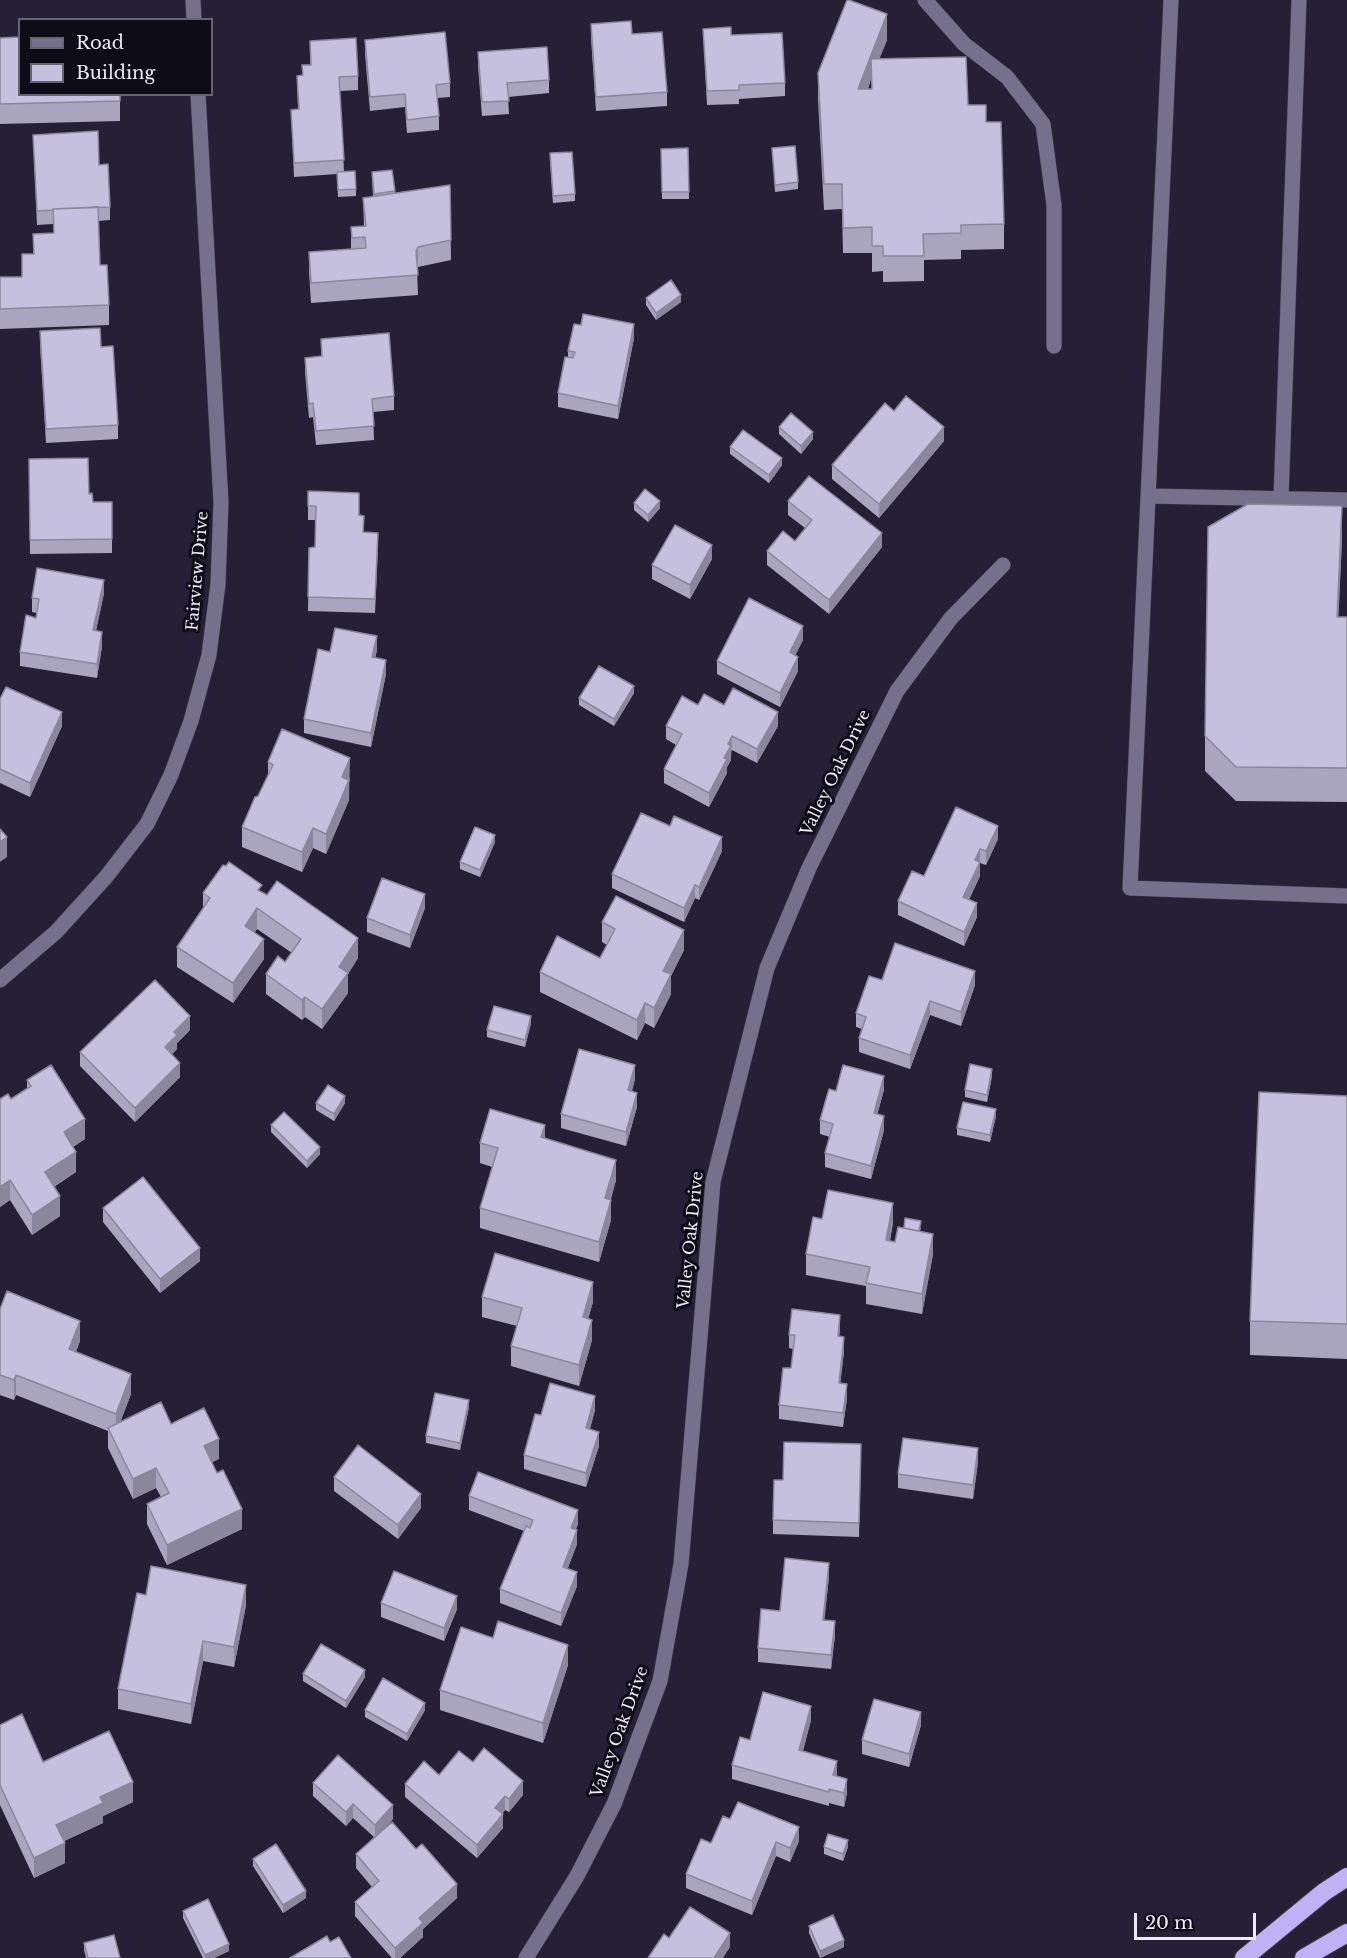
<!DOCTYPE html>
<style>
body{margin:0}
#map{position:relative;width:1347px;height:1958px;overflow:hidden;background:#252036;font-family:"Libre Baskerville",serif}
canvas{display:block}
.legend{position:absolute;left:18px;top:18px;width:195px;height:78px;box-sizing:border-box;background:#0e0c16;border:2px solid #676471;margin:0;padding:8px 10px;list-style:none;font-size:18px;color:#ece9f9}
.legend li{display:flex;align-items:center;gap:12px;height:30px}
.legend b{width:30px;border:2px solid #676471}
.scale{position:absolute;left:1134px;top:1913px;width:122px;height:27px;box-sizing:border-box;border:3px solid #ece9f9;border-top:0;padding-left:8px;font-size:18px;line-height:21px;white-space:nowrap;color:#ece9f9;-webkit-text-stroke:4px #0e0c16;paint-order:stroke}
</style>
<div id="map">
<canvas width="1347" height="1958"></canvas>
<ul class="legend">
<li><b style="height:8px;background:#75708b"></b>Road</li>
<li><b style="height:16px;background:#c5c0de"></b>Building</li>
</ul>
<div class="scale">20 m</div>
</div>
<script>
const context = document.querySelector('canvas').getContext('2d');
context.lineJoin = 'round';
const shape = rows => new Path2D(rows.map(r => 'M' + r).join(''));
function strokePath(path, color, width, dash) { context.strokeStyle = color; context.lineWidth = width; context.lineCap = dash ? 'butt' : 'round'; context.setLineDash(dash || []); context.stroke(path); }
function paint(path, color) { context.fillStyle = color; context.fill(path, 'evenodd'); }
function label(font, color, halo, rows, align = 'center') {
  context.font = font + ' "Libre Baskerville",serif'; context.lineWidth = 6; context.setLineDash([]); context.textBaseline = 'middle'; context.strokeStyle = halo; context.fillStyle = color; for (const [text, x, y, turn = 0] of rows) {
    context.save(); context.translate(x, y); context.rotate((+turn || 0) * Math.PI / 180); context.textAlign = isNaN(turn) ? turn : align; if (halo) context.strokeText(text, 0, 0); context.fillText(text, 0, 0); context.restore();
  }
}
const service = shape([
 [925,0,964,44,1007,77,1043,124,1054,205,1054,346],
 [1171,0,1130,888,1347,896],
 [1148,496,1347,500],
 [1281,498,1299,0]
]);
const minor = shape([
 [193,0,194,20],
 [0,980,56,932,106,877,147,824,171,775,191,721,209,655,218,584,221,502,198,94],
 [526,1958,577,1876,614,1804,660,1681,681,1564,713,1182,767,968,809,868,897,691,951,618,1003,565]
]);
const motorway = shape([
 [1244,1958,1324,1892,1347,1877],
 [1304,1958,1347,1933]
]);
strokePath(service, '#3f3a4d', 16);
strokePath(minor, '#3f3a4d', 16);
strokePath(motorway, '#3f3a4d', 20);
strokePath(service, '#75708b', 15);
strokePath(minor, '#75708b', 15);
strokePath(motorway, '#bfb2f4', 18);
paint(shape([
 [591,24,632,34,667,92,667,106,596,111,591,38],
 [703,29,731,35,785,83,785,96,739,99,739,104,707,105],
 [0,38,120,94,120,121,0,124],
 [365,40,450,83,450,97,437,98,439,116,439,130,407,133,405,107,370,111,365,54],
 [887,40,879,59,968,105,986,122,1004,224,1004,249,961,250,961,259,924,260,924,281,883,282,883,271,872,272,872,253,843,253,842,209,824,210,818,99,818,73],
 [871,79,872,89,868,89],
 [310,41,358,76,358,90,340,91,344,172,356,189,356,196,338,197,337,174,294,177,291,110,298,109,297,76,302,75,302,65,310,65],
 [478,52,549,80,549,93,508,97,509,114,482,116,478,66],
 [33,135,99,165,110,207,110,220,98,221,100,265,109,305,109,325,0,329,0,277,22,277,33,254,33,234,54,233,53,224,37,225],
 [688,148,689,199,662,199,661,149],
 [772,148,798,182,798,189,775,192],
 [550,160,575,194,575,201,553,203],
 [392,170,395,193,450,185,451,260,418,267,417,268,418,295,311,303,309,272,309,252,351,249,351,227,364,226,363,198,373,197,372,172],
 [646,298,681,302,656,320,646,305],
 [40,331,101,347,118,425,118,439,46,443,40,345],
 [634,338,618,419,558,407,558,393,568,357,568,351],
 [321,339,394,396,394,410,373,412,374,440,316,445,313,417,309,418,305,372,305,358,321,357],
 [894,411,944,441,879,518,832,479,832,465],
 [779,427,813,439,801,454,779,434],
 [730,447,782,465,769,483,730,454],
 [29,459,89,494,112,539,112,553,30,554],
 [308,491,359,515,364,532,378,547,375,613,308,611,309,548,315,547,316,520,308,520],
 [788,501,882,547,829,614,767,565,767,551,795,541,805,528,788,515],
 [634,503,660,508,648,522,634,510],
 [1342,541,1338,617,1347,617,1347,802,1236,801,1205,771,1205,736],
 [712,559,690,599,652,579,652,565],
 [104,593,96,631,102,646,97,678,20,666,20,652,36,618,37,613,32,612,32,598],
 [803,640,795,655,798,671,780,707,717,674,717,661],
 [377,650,375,658,386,674,371,747,304,733,304,719,330,652],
 [634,693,614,726,579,705,579,698],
 [0,699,62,726,30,797,0,783],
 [698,705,724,705,778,726,757,763,732,750,731,752,731,760,727,767,727,773,709,807,664,783,664,769,676,745,666,739,666,726],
 [268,762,350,778,349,782,349,800,326,854,313,848,302,872,242,847,242,827,268,776],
 [998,839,986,865,980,863,980,876,969,900,977,917,964,946,898,915,898,901,924,876],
 [495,842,480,877,460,869,460,862],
 [722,851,699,900,695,898,684,922,612,888,612,874],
 [262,892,358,958,348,974,348,993,322,1029,305,1017,302,1020,266,994,266,974,285,962,292,953,257,929,255,932,264,959,233,1003,177,967,177,947,203,909,203,893],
 [425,908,410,948,367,932,367,918],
 [602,922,684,950,671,976,671,994,654,1028,645,1023,637,1040,540,992,540,972,600,958,607,945,602,942],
 [882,980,975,985,961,1026,930,1015,910,1069,859,1052,859,1038,862,1029,856,1027,856,1013],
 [531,1023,525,1047,487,1037,487,1030],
 [190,1030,177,1043,177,1049,172,1054,180,1077,135,1122,80,1066,80,1052],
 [992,1076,987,1102,965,1097,965,1090],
 [635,1079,632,1091,637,1107,626,1146,561,1128,561,1114],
 [27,1080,85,1139,73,1147,76,1172,54,1187,60,1216,32,1235,10,1200,0,1207,11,1099,27,1089],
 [884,1090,877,1114,884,1130,871,1179,825,1167,825,1153,830,1137,820,1134,820,1120,836,1091],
 [1347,1096,1347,1359,1250,1355,1250,1321],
 [316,1103,345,1103,334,1121,316,1110],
 [996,1116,990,1142,957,1135,957,1128],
 [271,1125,320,1154,307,1168,271,1132],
 [545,1138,616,1180,611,1199,611,1220,599,1262,480,1228,480,1208,492,1167,480,1163,480,1143],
 [103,1208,200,1261,160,1293,103,1222],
 [822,1219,893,1223,890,1241,895,1242,904,1228,921,1228,920,1231,933,1254,922,1314,866,1304,866,1286,806,1275,806,1254],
 [482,1297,593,1302,588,1319,592,1340,579,1386,511,1366,511,1346,517,1326,482,1317],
 [0,1309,80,1341,76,1352,131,1394,120,1422,171,1424,219,1459,212,1462,242,1529,167,1565,147,1524,147,1504,161,1497,156,1488,133,1499,108,1448,108,1431,16,1395,14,1400,0,1395],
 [840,1329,839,1336,844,1351,840,1383,847,1398,843,1427,779,1419,779,1405,791,1368,793,1349,789,1348,789,1335],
 [469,1407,460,1450,426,1443,426,1436],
 [595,1410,590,1429,599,1446,586,1487,524,1469,524,1455,541,1415],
 [861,1458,859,1537,773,1534,773,1520,783,1480],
 [978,1462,973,1499,898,1488,898,1474],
 [334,1477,421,1508,398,1539,334,1491],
 [469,1496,578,1524,576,1529,577,1544,568,1568,577,1586,561,1626,500,1603,500,1589,524,1531,469,1510],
 [829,1577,824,1620,835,1635,831,1669,758,1662,758,1648],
 [146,1595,246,1605,234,1667,203,1661,191,1724,118,1709,118,1689],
 [381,1603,457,1609,444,1641,381,1617],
 [568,1665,543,1743,440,1710,440,1690],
 [303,1674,365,1677,346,1708,303,1681],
 [365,1710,425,1710,407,1741,365,1717],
 [811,1720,803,1751,837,1775,837,1776,847,1793,844,1807,829,1803,829,1806,732,1779,732,1765,750,1740],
 [0,1725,43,1762,133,1802,103,1816,103,1823,64,1841,65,1863,34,1878,0,1805],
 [921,1725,909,1767,862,1754,862,1740],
 [473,1762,523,1795,509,1812,505,1810,502,1814,503,1828,477,1858,405,1797,405,1784,439,1775],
 [313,1783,393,1819,385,1828,457,1898,423,1929,423,1937,400,1958,392,1958,355,1916,355,1902,372,1887,356,1868,356,1854,374,1837,353,1818,346,1826,313,1796],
 [730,1819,799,1841,790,1862,776,1856,752,1915,686,1888,686,1874],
 [824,1847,848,1847,843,1861,824,1854],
 [253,1859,306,1898,283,1913,253,1866],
 [183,1911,229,1951,214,1958,203,1958,183,1918],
 [809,1926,844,1947,820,1958,809,1933],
 [84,1943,120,1958,86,1958,84,1950]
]), '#a9a5bf');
paint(shape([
 [887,14,887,40,872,78,871,59,871,79,858,115,858,89],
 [418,247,418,267,416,271,416,251],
 [681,295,681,302,656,320,656,313],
 [634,324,634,338,618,419,618,406],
 [944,427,944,441,879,518,879,504],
 [813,432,813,439,801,454,801,446],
 [782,458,782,465,769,483,769,475],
 [660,501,660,508,648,522,648,515],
 [1342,506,1342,541,1337,651,1337,617],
 [882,533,882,547,829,614,829,600],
 [712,545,712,559,690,599,690,585],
 [104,580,104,593,93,644,93,630],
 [803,626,803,640,790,666,790,652],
 [102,632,102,646,97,678,97,664],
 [377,636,377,650,372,671,372,657],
 [798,657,798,671,780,707,780,693],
 [386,660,386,674,371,747,371,733],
 [634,686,634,693,614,726,614,719],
 [62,712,62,726,30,797,30,783],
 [778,712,778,726,757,763,757,749],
 [732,736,731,760,727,767,727,773,709,807,709,793,724,758,728,744],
 [350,758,349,800,326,854,326,834,342,777],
 [998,826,998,839,986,865,986,851],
 [313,828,313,848,302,872,302,852],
 [495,835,495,842,480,877,480,870],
 [7,837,7,857,0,862,0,842],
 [722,837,722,851,699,900,699,887],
 [980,849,980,876,963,911,963,897,975,860],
 [695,885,695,898,684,922,684,908],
 [425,894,425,908,410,948,410,935],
 [977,903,977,917,964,946,964,932],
 [257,908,257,929,245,946,245,926],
 [684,930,684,950,671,976,671,994,654,1028,654,1008,663,971],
 [358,938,358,958,348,974,348,993,322,1029,322,1009,339,967],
 [264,939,264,959,233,1003,233,983],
 [975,971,975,985,961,1026,961,1012],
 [305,997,305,1017,302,1020,302,1000],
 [930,1001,930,1015,910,1069,910,1055],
 [645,1003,645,1023,637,1040,637,1020],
 [190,1016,190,1030,177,1043,177,1049,165,1061,165,1047,174,1032],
 [531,1016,531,1023,525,1047,525,1040],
 [180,1063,180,1077,135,1122,135,1108],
 [635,1065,635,1079,628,1104,628,1090],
 [992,1069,992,1076,987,1102,987,1095],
 [884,1076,884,1090,874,1127,874,1113],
 [637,1093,637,1107,626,1146,626,1132],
 [345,1096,345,1103,334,1121,334,1114],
 [996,1109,996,1116,990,1142,990,1135],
 [884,1116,884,1130,871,1179,871,1166],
 [85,1119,85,1139,64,1152,64,1132],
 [545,1125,545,1145,541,1137],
 [320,1147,320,1154,307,1168,307,1161],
 [76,1152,76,1172,45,1192,45,1172],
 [616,1160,616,1180,605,1218,605,1198],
 [10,1180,10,1200,0,1207,0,1187],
 [60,1196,60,1216,32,1235,32,1215],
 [611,1200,611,1220,599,1262,599,1242],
 [893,1203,893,1223,886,1260,886,1240],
 [933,1234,933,1254,922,1314,922,1294],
 [200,1248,200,1261,160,1293,160,1279],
 [593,1282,593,1302,583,1337,583,1317],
 [840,1315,840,1329,838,1350,838,1336],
 [592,1320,592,1340,579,1386,579,1365],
 [80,1321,80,1341,69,1369,69,1349],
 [844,1337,844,1351,839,1396,839,1383],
 [131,1374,131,1394,116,1434,116,1414],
 [16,1375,16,1395,14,1400,14,1380],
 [847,1384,847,1398,843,1427,843,1413],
 [595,1396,595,1410,586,1442,586,1428],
 [469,1400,469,1407,460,1450,460,1443],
 [599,1432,599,1446,586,1487,586,1473],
 [219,1439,219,1459,204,1466,204,1446],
 [978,1448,978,1462,973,1499,973,1485],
 [156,1468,156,1488,133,1499,133,1479],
 [421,1494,421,1508,398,1539,398,1525],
 [242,1509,242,1529,167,1565,167,1545],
 [578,1510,578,1524,571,1541,571,1528],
 [577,1530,577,1544,563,1580,563,1567],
 [829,1563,829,1577,823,1634,823,1620],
 [577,1572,577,1586,561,1626,561,1613],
 [246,1585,246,1605,234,1667,234,1647],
 [457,1596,457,1609,444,1641,444,1628],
 [835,1621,835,1635,831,1669,831,1655],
 [203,1641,203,1661,191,1724,191,1704],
 [568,1645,568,1665,543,1743,543,1723],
 [365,1670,365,1677,346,1708,346,1701],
 [425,1703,425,1710,407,1741,407,1734],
 [811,1706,811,1720,799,1764,799,1750],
 [921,1712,921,1725,909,1767,909,1754],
 [837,1761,837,1775,833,1789,833,1775],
 [847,1779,847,1793,844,1807,844,1793],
 [523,1781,523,1795,509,1812,509,1799],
 [133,1782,133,1802,103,1816,103,1823,56,1845,56,1825,100,1797],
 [505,1796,505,1810,495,1821,495,1808],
 [353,1804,353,1818,346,1826,346,1812],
 [393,1805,393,1819,375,1838,375,1825],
 [503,1814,503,1828,477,1858,477,1845],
 [799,1827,799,1841,790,1862,790,1848],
 [848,1840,848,1847,843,1861,843,1854],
 [776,1842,776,1856,752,1915,752,1901],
 [65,1843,65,1863,34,1878,34,1858],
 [457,1884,457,1898,423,1929,423,1937,400,1958,395,1958,395,1948,419,1918],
 [306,1891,306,1898,283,1913,283,1905],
 [730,1933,730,1947,723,1958,714,1958],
 [844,1940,844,1947,820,1958,820,1951],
 [229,1944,229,1951,214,1958,205,1958,205,1955]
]), '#8a869b');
const building = shape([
 [847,0,849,0,887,14,858,89,872,89,871,59,966,57,968,105,986,105,986,122,1001,122,1004,224,961,225,961,233,923,234,924,256,883,256,883,246,872,246,872,227,843,228,842,184,824,184,818,73,847,0],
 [631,21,632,34,662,32,667,92,596,97,591,24,631,21],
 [731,27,731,35,782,33,785,83,739,85,739,90,707,91,703,29,731,27],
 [445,32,450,83,436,85,439,116,407,120,405,94,370,97,365,40,445,32],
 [20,37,20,94,120,94,120,101,0,104,0,38,20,37],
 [356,38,358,76,339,77,344,160,294,163,291,110,299,109,297,76,303,75,302,65,311,65,310,41,356,38],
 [547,47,549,80,507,83,509,101,482,102,478,52,547,47],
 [98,131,99,165,108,164,110,207,53,209,53,210,37,211,33,135,98,131],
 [795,146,798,182,775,185,772,148,795,146],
 [688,148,689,192,662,192,661,149,688,148],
 [572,152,575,194,553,196,550,153,572,152],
 [392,170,395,191,374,194,372,172,392,170],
 [355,171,356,189,338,190,337,172,355,171],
 [450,185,451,240,418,247,416,251,418,275,311,283,309,252,366,248,365,237,352,238,351,227,366,226,363,198,450,185],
 [98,207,100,265,107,265,109,305,0,309,0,277,22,277,22,254,34,254,33,234,54,233,53,209,98,207],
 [671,280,681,295,656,313,646,298,671,280],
 [583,314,634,324,618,406,558,393,565,357,573,358,575,352,568,351,574,324,581,325,583,314],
 [100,328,101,347,113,346,118,425,46,429,40,331,100,328],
 [389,333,394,396,372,399,374,426,316,431,313,403,309,404,305,358,322,356,321,339,389,333],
 [906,396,944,427,879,504,832,465,885,403,894,411,906,396],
 [791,413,813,432,801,446,779,427,791,413],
 [743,430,782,458,769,475,730,447,743,430],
 [88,458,89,494,92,493,93,502,112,502,112,539,30,540,29,459,88,458],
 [809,476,882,533,829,600,767,551,783,531,795,541,812,520,788,501,809,476],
 [645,489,660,501,648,515,634,503,645,489],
 [308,491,359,493,359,515,364,516,363,532,378,533,375,599,308,597,309,548,315,547,316,506,308,506,308,491],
 [1248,504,1342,506,1337,617,1347,617,1347,768,1236,767,1205,736,1208,527,1248,504],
 [675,525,712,545,690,585,652,565,675,525],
 [37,568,104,580,93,630,102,632,97,664,20,652,26,615,36,618,39,599,32,598,37,568],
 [749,598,803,626,790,652,798,657,780,693,717,661,749,598],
 [335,628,377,636,372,657,386,660,371,733,304,719,318,649,330,652,335,628],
 [599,666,634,686,614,719,579,698,599,666],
 [6,687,62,712,30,783,0,769,0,699,6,687],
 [733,688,778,712,757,749,732,736,728,744,731,746,724,758,727,759,709,793,664,769,682,734,666,726,682,696,698,705,704,694,724,705,733,688],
 [282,729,350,758,342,777,349,780,326,834,313,828,302,852,242,827,255,797,258,796,273,765,268,762,282,729],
 [956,807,998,826,986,851,980,849,975,860,980,862,963,897,977,903,964,932,898,901,912,871,924,876,956,807],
 [641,813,670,826,674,816,722,837,699,887,695,885,684,908,612,874,641,813],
 [475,827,495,835,480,870,460,862,475,827],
 [0,829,7,837,0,842,0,829],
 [229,862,262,885,258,890,267,895,277,881,358,938,339,967,348,973,322,1009,305,997,302,1000,266,974,278,956,285,962,301,939,257,908,245,926,264,939,233,983,177,947,210,898,203,893,223,865,226,866,229,862],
 [382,878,425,894,410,935,367,918,382,878],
 [616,896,684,930,663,971,671,974,654,1008,645,1003,637,1020,540,972,557,936,600,958,615,929,602,922,616,896],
 [895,943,975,971,961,1012,930,1001,910,1055,859,1038,866,1017,856,1013,869,976,882,980,895,943],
 [155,980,190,1016,174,1032,177,1035,165,1047,180,1063,135,1108,80,1052,155,980],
 [494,1006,531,1016,525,1040,487,1030,494,1006],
 [579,1049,635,1065,628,1090,637,1093,626,1132,561,1114,579,1049],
 [970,1064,992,1069,987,1095,965,1090,970,1064],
 [51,1065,85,1119,64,1132,76,1152,45,1172,60,1196,32,1215,10,1180,0,1187,0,1099,8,1094,11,1099,31,1086,27,1080,51,1065],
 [843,1065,884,1076,874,1113,884,1116,871,1166,825,1153,833,1124,820,1120,829,1089,836,1091,843,1065],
 [328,1085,345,1096,334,1114,316,1103,328,1085],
 [1259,1092,1347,1096,1347,1324,1250,1321,1259,1092],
 [963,1102,996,1109,990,1135,957,1128,963,1102],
 [490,1109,545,1125,541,1137,616,1160,605,1198,611,1200,599,1242,480,1208,498,1148,480,1143,490,1109],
 [284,1112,320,1147,307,1161,271,1125,284,1112],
 [143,1177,200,1248,160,1279,103,1208,143,1177],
 [828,1190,893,1203,886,1240,895,1242,898,1227,933,1234,922,1294,866,1283,870,1267,806,1254,813,1217,822,1219,828,1190],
 [905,1218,921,1221,919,1231,904,1228,905,1218],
 [495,1253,593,1282,583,1317,592,1320,579,1365,511,1346,522,1308,482,1297,495,1253],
 [7,1291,80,1321,69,1349,131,1374,116,1414,16,1375,14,1380,0,1375,0,1309,7,1291],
 [792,1309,840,1315,838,1336,844,1337,839,1383,847,1384,843,1413,779,1405,783,1368,791,1368,795,1335,789,1335,792,1309],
 [550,1383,595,1396,586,1428,599,1432,586,1473,524,1455,535,1414,541,1415,550,1383],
 [435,1393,469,1400,460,1443,426,1436,435,1393],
 [161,1402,171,1424,204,1408,219,1439,204,1446,217,1473,223,1470,242,1509,167,1545,147,1504,169,1493,156,1468,133,1479,108,1428,161,1402],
 [903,1438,978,1448,973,1485,898,1474,903,1438],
 [784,1442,861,1444,859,1523,773,1520,774,1480,783,1480,784,1442],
 [358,1445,421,1494,398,1525,334,1477,358,1445],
 [478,1472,578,1510,571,1528,577,1530,563,1567,577,1572,561,1613,500,1589,526,1526,530,1528,533,1520,469,1496,478,1472],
 [785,1558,829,1563,823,1620,835,1621,831,1655,758,1648,761,1609,780,1611,785,1558],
 [151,1566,246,1585,234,1647,203,1641,191,1704,118,1689,137,1593,146,1595,151,1566],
 [394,1571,457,1596,444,1628,381,1603,394,1571],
 [498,1621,568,1645,543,1723,440,1690,461,1627,493,1638,498,1621],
 [321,1644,365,1670,346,1701,303,1674,321,1644],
 [383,1678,425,1703,407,1734,365,1710,383,1678],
 [763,1692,811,1706,799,1750,837,1761,833,1775,847,1779,844,1793,829,1789,829,1792,732,1765,740,1737,750,1740,763,1692],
 [874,1699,921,1712,909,1754,862,1740,874,1699],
 [22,1714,43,1762,109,1731,133,1782,100,1797,103,1803,56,1825,65,1843,34,1858,0,1785,0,1725,22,1714],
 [484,1748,523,1781,509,1799,505,1796,495,1808,503,1814,477,1845,405,1784,424,1761,439,1775,459,1751,473,1762,484,1748],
 [338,1755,393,1805,375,1825,353,1804,346,1812,313,1783,338,1755],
 [738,1802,799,1827,790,1848,776,1842,752,1901,686,1874,701,1839,711,1843,723,1816,730,1819,738,1802],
 [392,1822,416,1849,422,1844,457,1884,419,1918,423,1923,395,1948,355,1902,379,1881,356,1854,392,1822],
 [828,1834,848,1840,843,1854,824,1847,828,1834],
 [276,1844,306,1891,283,1905,253,1859,276,1844],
 [208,1899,229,1944,205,1955,183,1911,208,1899],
 [690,1907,730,1933,714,1958,648,1958,664,1934,669,1938,690,1907],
 [833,1915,844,1940,820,1951,809,1926,833,1915],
 [114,1935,120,1958,88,1958,84,1943,114,1935],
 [327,1936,330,1942,339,1937,351,1958,290,1958,327,1936]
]);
paint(building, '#c5c0de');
strokePath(building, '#8a869b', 1.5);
label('16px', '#ece9f9', '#0e0c16', [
 ["Fairview Drive",198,571,-85],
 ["Valley Oak Drive",836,773,-64],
 ["Valley Oak Drive",691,1240,-84],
 ["Valley Oak Drive",620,1732,-70]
]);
</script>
